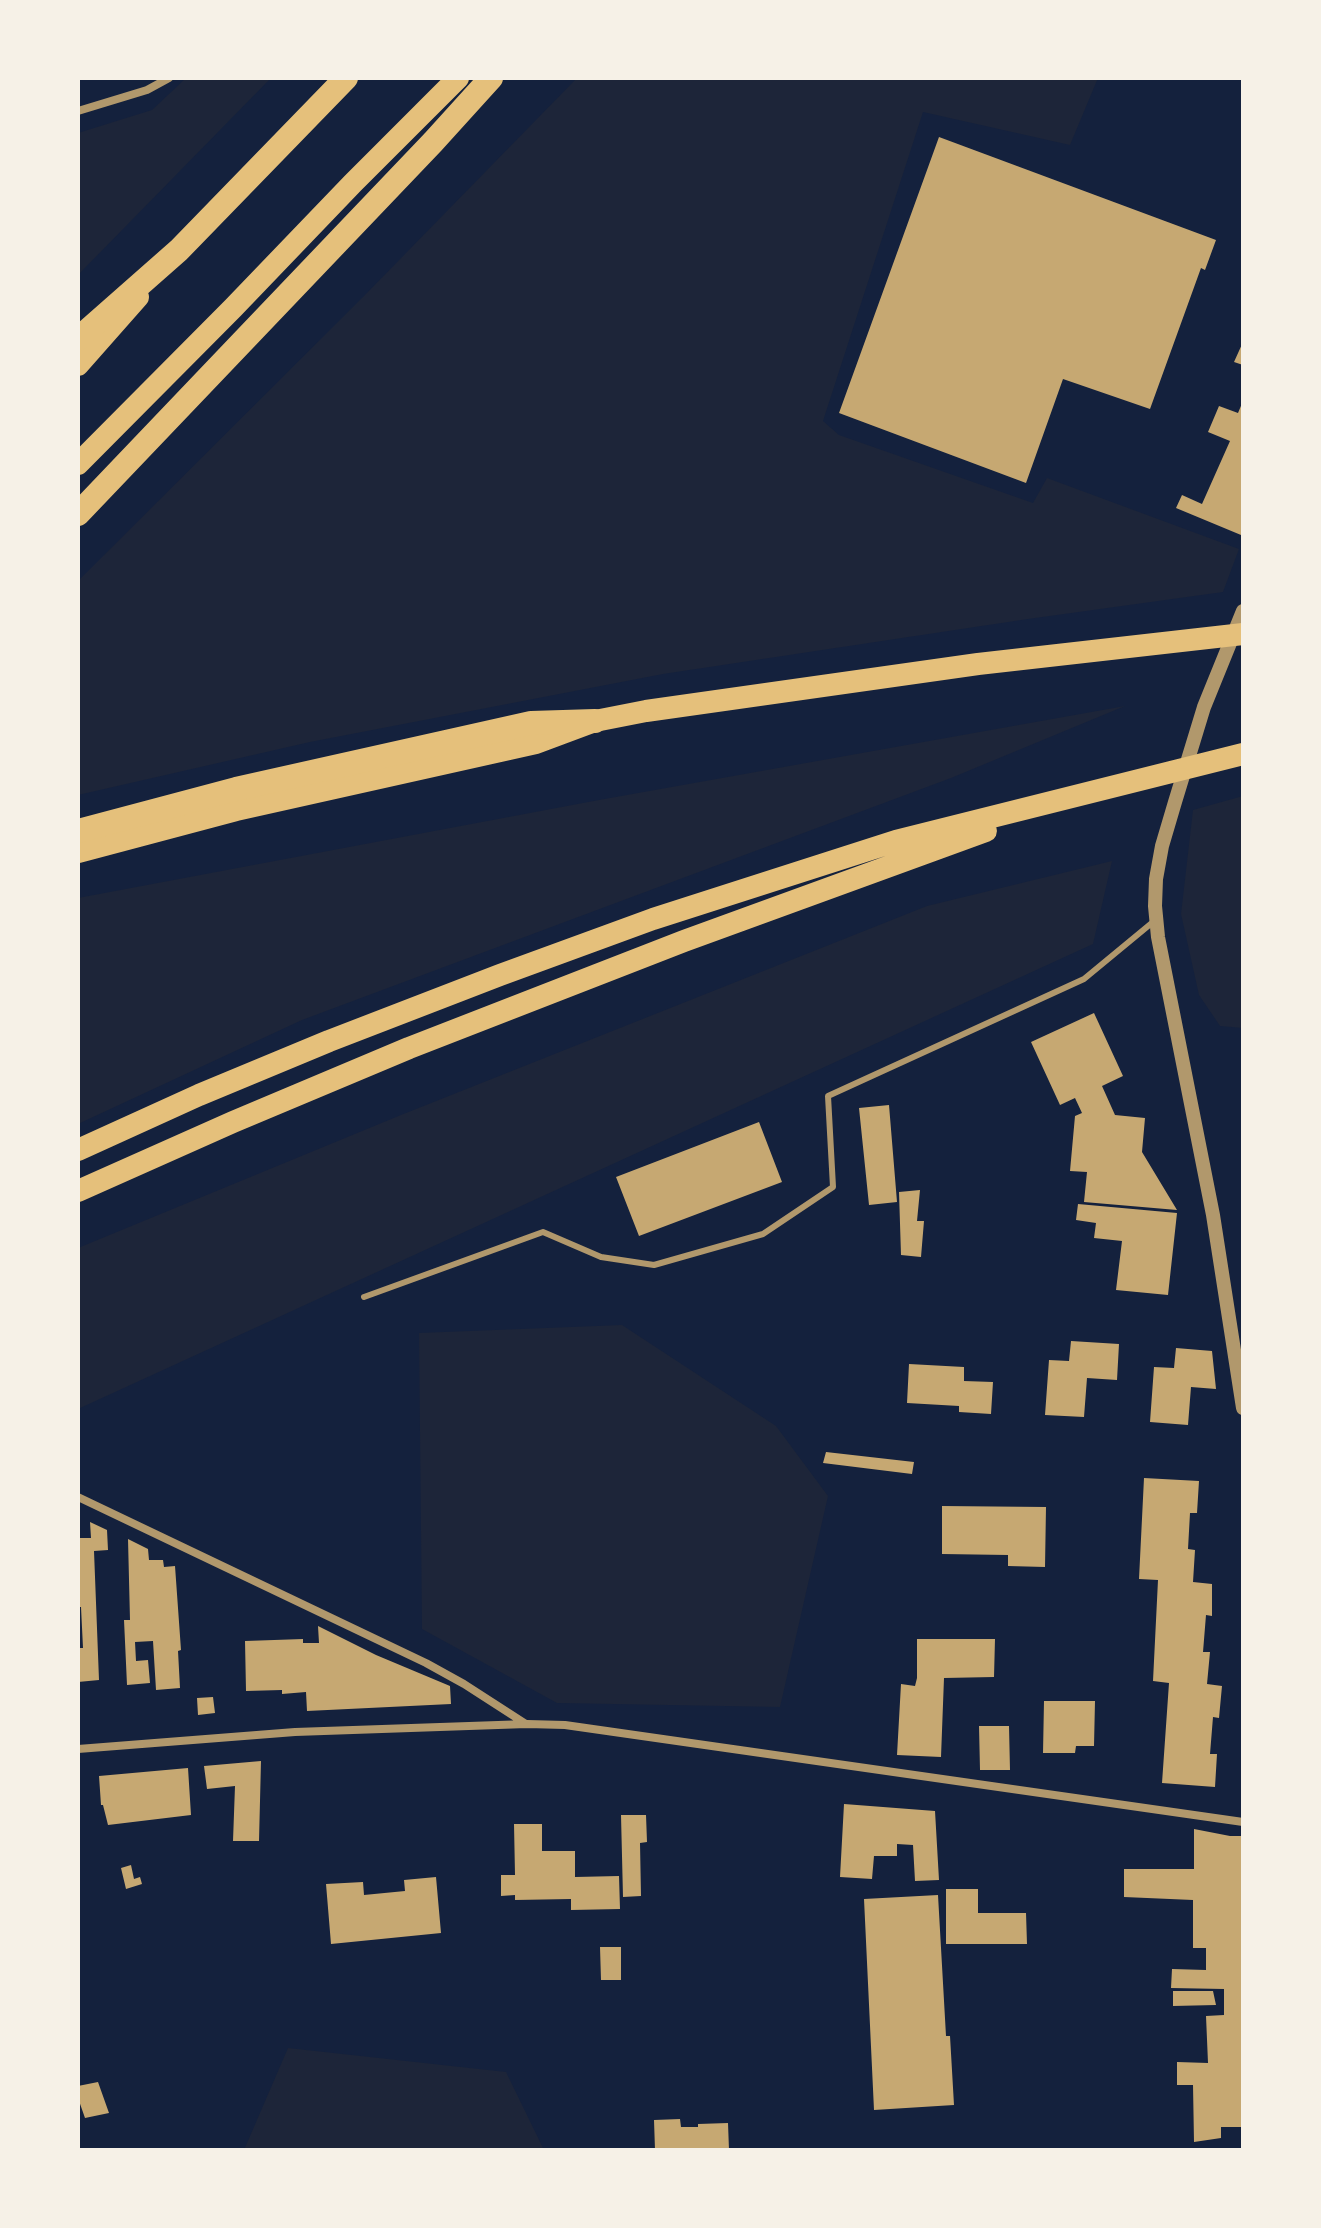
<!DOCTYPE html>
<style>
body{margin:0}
#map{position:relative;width:1321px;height:2228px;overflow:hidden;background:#14213d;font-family:Roboto,sans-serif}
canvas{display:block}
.frame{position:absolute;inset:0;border:80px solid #f6f1e7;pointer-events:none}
</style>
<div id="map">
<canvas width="1321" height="2228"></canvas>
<div class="frame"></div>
</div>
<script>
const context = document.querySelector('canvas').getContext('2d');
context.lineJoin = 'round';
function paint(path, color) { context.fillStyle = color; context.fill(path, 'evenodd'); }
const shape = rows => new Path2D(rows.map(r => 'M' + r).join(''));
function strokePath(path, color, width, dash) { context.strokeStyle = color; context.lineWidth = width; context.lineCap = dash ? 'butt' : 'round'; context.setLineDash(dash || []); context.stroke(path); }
paint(shape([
 [186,78,271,78,78,275,78,133,152,110],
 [577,78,1098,78,1070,145,923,112,823,421,839,435,1033,503,1047,478,1239,549,1223,592,1028,619,663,674,310,742,78,795,78,581,363,297],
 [1125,706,951,778,302,1020,78,1124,78,898,599,800],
 [1243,796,1243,1028,1220,1026,1199,995,1181,914,1193,810],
 [1112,861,1093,944,78,1409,78,1248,401,1115,927,906],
 [622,1325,776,1426,828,1496,780,1707,557,1703,422,1629,419,1333],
 [288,2048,506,2072,544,2150,244,2150]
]), '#1d2539');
paint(shape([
 [939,137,1216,240,1205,270,1201,268,1150,409,1063,379,1026,483,839,413],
 [1243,342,1243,365,1234,362],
 [1243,401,1243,531,1241,535,1176,508,1182,495,1202,504,1230,441,1208,432,1219,406,1238,413],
 [1094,1013,1123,1076,1102,1086,1115,1115,1145,1118,1142,1152,1177,1210,1084,1202,1087,1172,1070,1171,1075,1116,1082,1113,1075,1098,1060,1105,1031,1042],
 [889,1105,897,1202,869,1205,859,1108],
 [759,1122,782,1182,639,1236,616,1177],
 [920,1190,917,1221,924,1221,921,1257,901,1255,899,1192],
 [1078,1204,1177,1213,1168,1295,1116,1290,1122,1241,1094,1238,1096,1223,1076,1220],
 [1071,1341,1119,1344,1117,1380,1087,1378,1084,1417,1045,1415,1049,1360,1069,1361],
 [1176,1348,1212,1351,1216,1389,1191,1387,1188,1425,1150,1422,1154,1367,1174,1368],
 [909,1364,964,1367,964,1381,993,1382,991,1414,959,1412,959,1406,907,1403],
 [826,1452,914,1462,912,1474,823,1463],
 [1144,1478,1199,1481,1197,1513,1190,1513,1188,1549,1195,1550,1193,1582,1212,1584,1212,1616,1206,1615,1203,1652,1210,1652,1207,1684,1222,1686,1219,1718,1213,1717,1210,1754,1217,1754,1215,1787,1162,1783,1169,1683,1153,1681,1158,1580,1139,1579],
 [942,1506,1046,1507,1045,1567,1008,1566,1008,1555,942,1554],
 [90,1522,107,1530,108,1550,94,1551,99,1680,78,1682,78,1648,83,1648,81,1607,78,1607,78,1538,91,1538],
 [128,1539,148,1549,149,1560,163,1560,164,1567,175,1566,181,1650,178,1651,180,1688,156,1690,153,1641,135,1642,136,1661,148,1660,150,1683,127,1685,124,1620,130,1620],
 [318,1626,376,1655,450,1686,451,1704,307,1711,306,1692,282,1694,282,1690,246,1691,245,1641,303,1639,303,1643,319,1643],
 [917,1639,995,1639,994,1677,944,1678,941,1757,897,1755,901,1684,915,1686,917,1678],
 [213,1697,215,1713,198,1715,197,1698],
 [1044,1701,1095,1701,1094,1746,1076,1746,1075,1753,1043,1753],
 [979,1726,1009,1726,1010,1770,980,1770],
 [261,1761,259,1841,233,1841,235,1786,207,1789,204,1766],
 [188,1768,191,1815,108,1825,103,1805,101,1805,99,1776],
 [844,1804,935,1811,939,1880,915,1881,913,1845,897,1844,897,1856,874,1856,872,1879,840,1877],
 [621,1815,646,1815,647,1842,640,1843,641,1896,623,1897],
 [514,1824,542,1824,542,1851,575,1851,575,1877,619,1876,620,1909,571,1910,571,1899,515,1900,515,1895,501,1896,501,1875,515,1875],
 [1194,1829,1230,1836,1243,1836,1243,2127,1221,2127,1221,2138,1194,2142,1193,2085,1177,2085,1177,2062,1208,2063,1206,2016,1224,2015,1224,1989,1171,1988,1172,1969,1206,1970,1206,1948,1193,1948,1193,1900,1124,1897,1124,1869,1194,1869],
 [131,1865,134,1879,140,1877,142,1884,126,1889,121,1868],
 [436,1877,441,1933,331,1944,326,1884,363,1882,364,1895,405,1891,404,1880],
 [946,1889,978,1889,978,1913,1026,1913,1027,1944,946,1944],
 [938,1895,946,2036,950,2036,954,2105,874,2110,864,1899],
 [600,1947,621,1947,621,1980,601,1980],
 [1173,1991,1213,1991,1216,2005,1173,2006],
 [98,2082,109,2113,85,2118,78,2098,78,2086],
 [680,2119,681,2127,698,2127,698,2124,728,2123,729,2150,655,2150,654,2120]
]), '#c6a872');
strokePath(shape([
 [364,1297,543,1232,601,1257,654,1265,763,1234,833,1187,828,1096,1084,979,1153,922]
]), '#b1986c', 6);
strokePath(shape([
 [78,111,147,90,169,78],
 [78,1497,426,1663,464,1684,526,1724],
 [78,1749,295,1732,527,1724,565,1725,1243,1822]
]), '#b1986c', 8);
strokePath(shape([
 [1243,611,1204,707,1175,802,1162,846,1156,879,1155,906,1158,937,1213,1215,1243,1408]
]), '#b1986c', 14);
strokePath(shape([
 [78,365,138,297],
 [78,464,233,308,353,183,458,78],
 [78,852,236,810,536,743,595,721,646,711,978,664,1243,634],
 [78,1150,199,1095,329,1041,500,975,653,919,896,841,1243,754],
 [78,1191,233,1122,409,1048,684,941,986,831]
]), '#e5c07b', 22);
strokePath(shape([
 [78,339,179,250,346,78],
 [78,514,433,142,491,78],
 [78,831,236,789,531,723,595,721]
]), '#e5c07b', 24);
</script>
